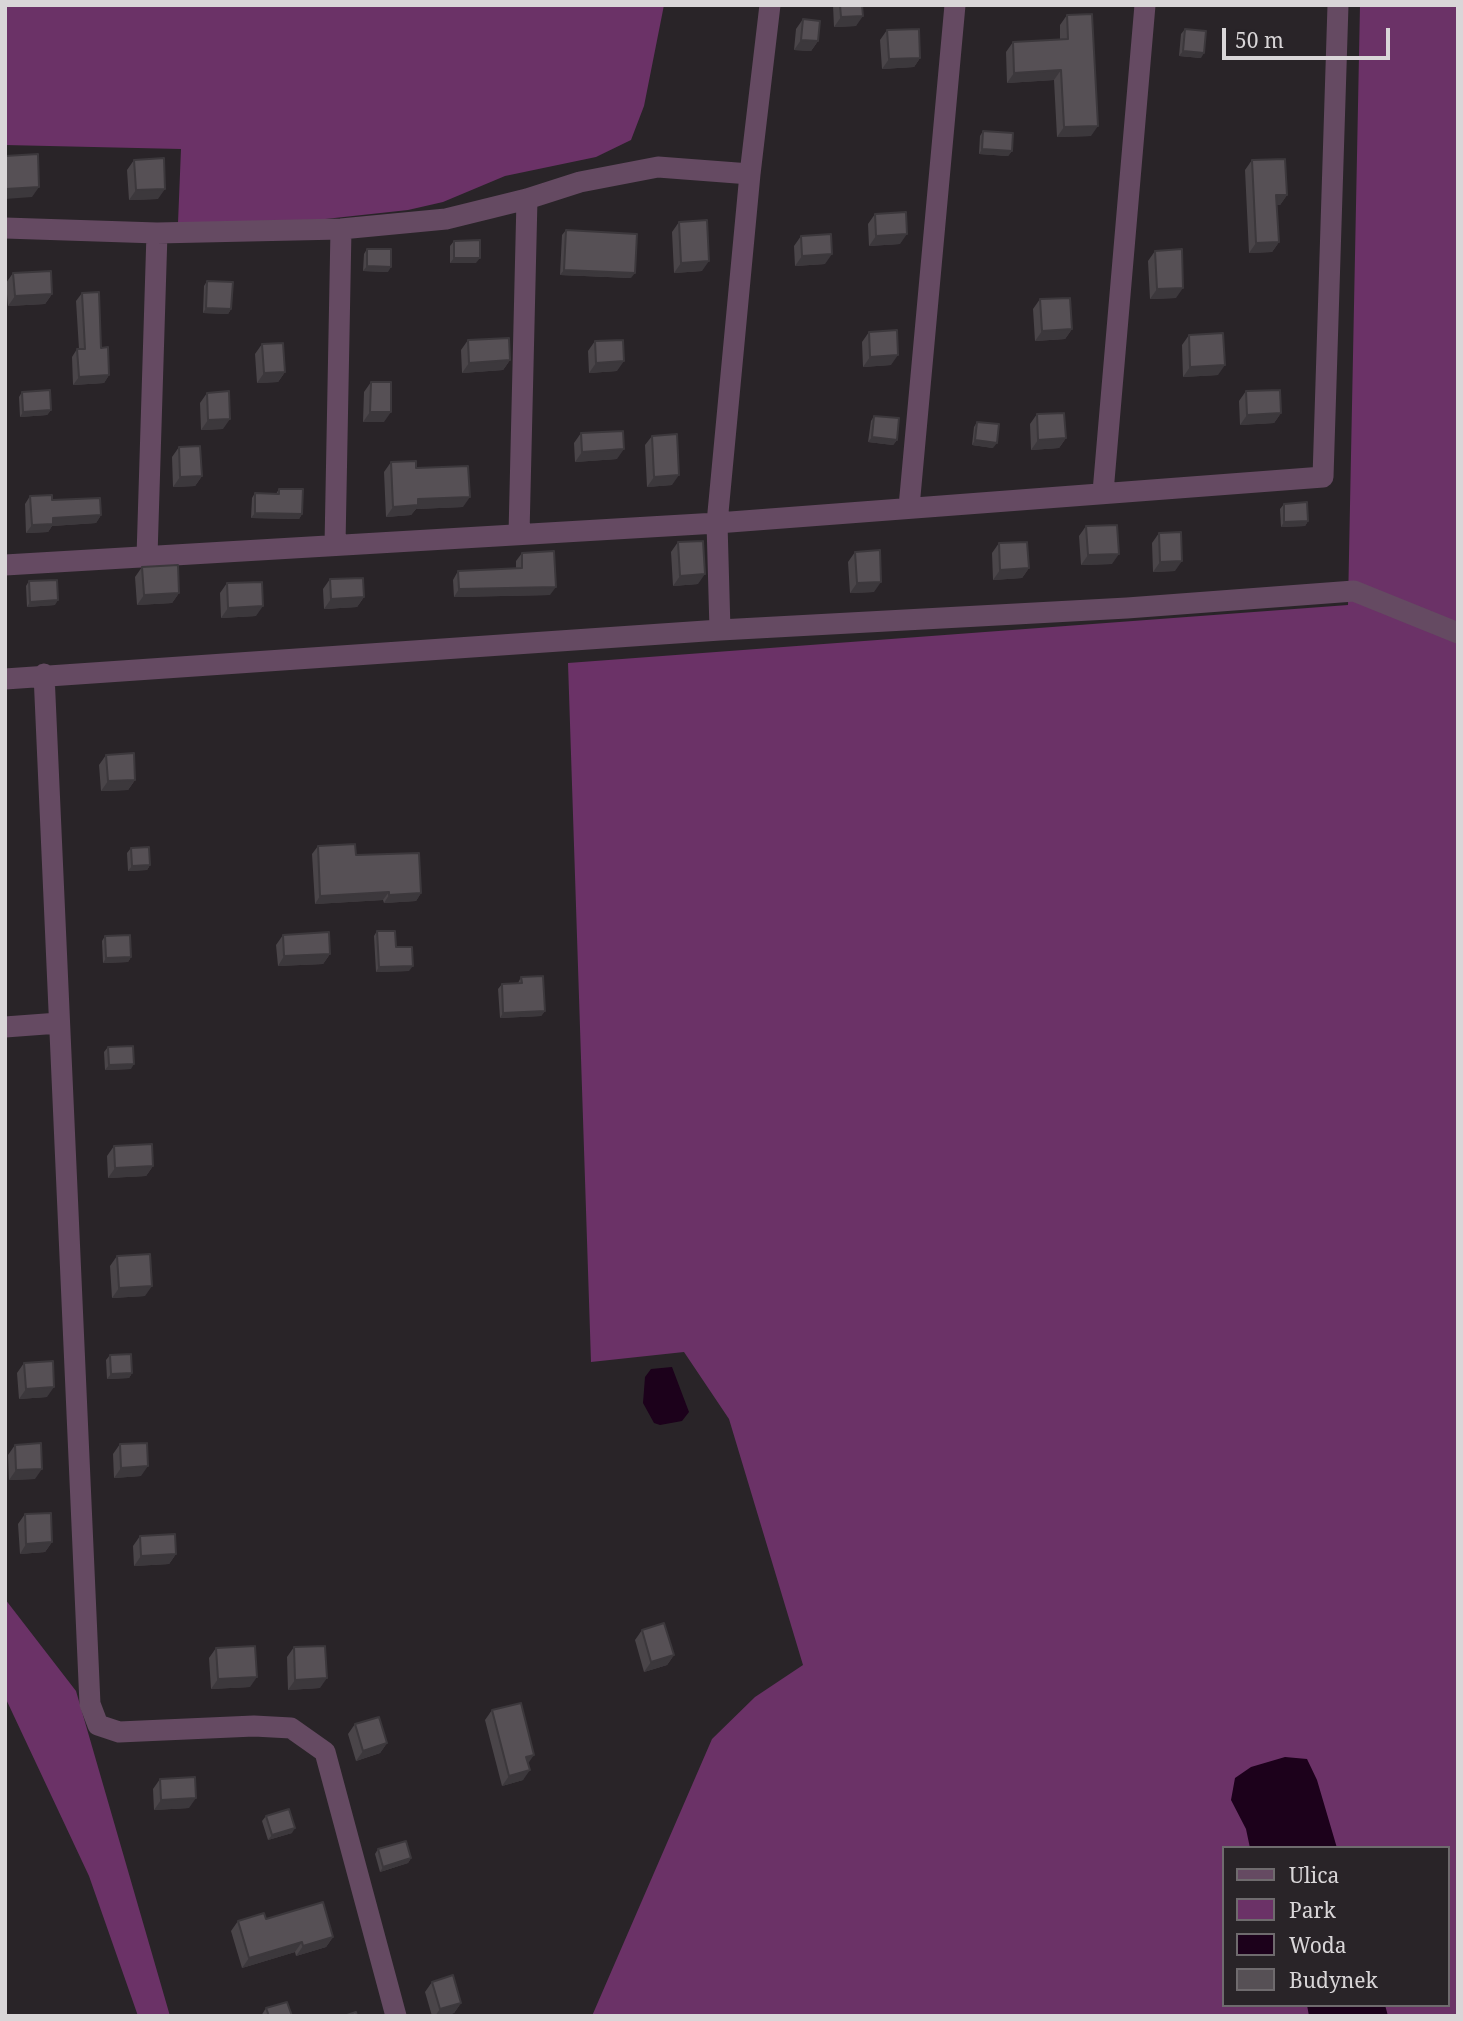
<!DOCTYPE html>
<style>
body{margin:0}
#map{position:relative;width:1463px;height:2021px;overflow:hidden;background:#292428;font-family:"Noto Serif",serif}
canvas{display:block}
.frame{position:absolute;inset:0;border:7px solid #d9d6d8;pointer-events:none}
.legend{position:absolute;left:1222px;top:1846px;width:228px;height:161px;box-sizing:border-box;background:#292428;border:2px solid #6f6b6e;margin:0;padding:9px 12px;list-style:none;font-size:21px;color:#d9d6d8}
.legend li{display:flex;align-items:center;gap:14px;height:35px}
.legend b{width:35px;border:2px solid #6f6b6e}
.scale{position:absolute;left:1222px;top:28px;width:168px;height:32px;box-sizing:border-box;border:4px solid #d9d6d8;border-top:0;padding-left:9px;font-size:21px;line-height:24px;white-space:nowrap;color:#d9d6d8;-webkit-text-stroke:5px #292428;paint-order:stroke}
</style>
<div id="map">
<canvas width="1463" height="2021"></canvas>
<div class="frame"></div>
<ul class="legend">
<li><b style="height:9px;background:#654a62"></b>Ulica</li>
<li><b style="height:19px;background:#6b3267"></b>Park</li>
<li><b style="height:19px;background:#1c011b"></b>Woda</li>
<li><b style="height:19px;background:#565055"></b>Budynek</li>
</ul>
<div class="scale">50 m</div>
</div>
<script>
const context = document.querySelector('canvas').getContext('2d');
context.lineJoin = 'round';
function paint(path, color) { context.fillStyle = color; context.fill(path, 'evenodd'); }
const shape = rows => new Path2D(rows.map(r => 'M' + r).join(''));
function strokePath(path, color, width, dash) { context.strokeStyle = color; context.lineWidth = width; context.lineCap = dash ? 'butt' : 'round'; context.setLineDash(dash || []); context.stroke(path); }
paint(shape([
 [5,5,664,5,644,106,631,140,596,157,505,176,443,202,408,210,307,221,178,223,181,149,5,145],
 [1360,5,1458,5,1458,2016,592,2016,712,1739,755,1697,803,1665,729,1419,684,1352,591,1362,568,663,1348,605],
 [1223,1848,1447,1848,1447,2005,1223,2005],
 [5,1599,76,1691,170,2016,138,2016,89,1876,5,1697]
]), '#6b3267');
paint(shape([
 [672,1367,689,1412,682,1421,660,1425,654,1423,643,1403,645,1377,651,1369],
 [1285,1757,1307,1759,1317,1780,1337,1848,1250,1848,1246,1829,1231,1800,1235,1778,1251,1767],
 [1307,2005,1385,2005,1388,2016,1309,2016]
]), '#1c011b');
strokePath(shape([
 [5,228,157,233,147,556],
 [157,233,341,229,446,219,527,199,580,182,658,167,750,174],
 [1103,492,1145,5],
 [909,507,955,5],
 [519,534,527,199],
 [335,545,341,229],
 [5,565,717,523,1323,477,1338,5],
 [720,630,717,523,750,174,770,5],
 [44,674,90,1704,98,1725,119,1732,254,1726,291,1728,325,1752,396,2016],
 [5,679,720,630,1127,608,1354,591,1458,633],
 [5,1027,59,1023]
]), '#654a62', 21);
paint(shape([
 [833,5,862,5,856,26,834,27],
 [1067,15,1091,136,1057,137,1054,80,1007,83,1006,52,1013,42,1060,39,1060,25],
 [803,19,818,41,811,51,794,50,796,29],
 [1185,29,1201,58,1179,56,1181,34],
 [887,30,920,58,914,67,882,69,880,40],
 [983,131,1012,151,1008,156,979,154,980,136],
 [134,160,158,199,129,200,127,170],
 [1252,160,1287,195,1280,205,1277,205,1279,242,1272,252,1249,253,1245,170],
 [875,214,900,244,869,246,868,224],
 [679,222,702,271,674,273,672,232],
 [566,230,631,278,560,275,562,235],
 [801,236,825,264,795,266,794,246],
 [454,241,476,263,450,263,450,246],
 [367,249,388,272,363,271,364,254],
 [1155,251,1176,298,1150,299,1148,261],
 [13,273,52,294,45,304,8,306,6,283],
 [207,281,231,309,228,314,203,313,204,286],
 [82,293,101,348,109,375,104,383,73,385,72,357,77,349,79,349,76,301],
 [1040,299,1072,329,1065,339,1035,341,1033,309],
 [869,332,891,365,863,367,862,342],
 [1189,335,1218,375,1183,377,1182,345],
 [468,340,510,360,503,370,462,373,461,350],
 [595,341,617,371,589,373,588,351],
 [262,344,285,372,278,382,257,383,255,354],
 [371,382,384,422,363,422,364,392],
 [1246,391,1281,413,1274,423,1240,425,1239,401],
 [22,392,51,410,47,415,20,417,19,397],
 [207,393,223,429,201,430,200,403],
 [1037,414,1066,438,1059,448,1031,450,1030,424],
 [874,416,897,440,893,445,868,442,871,421],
 [977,422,993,448,972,445,974,427],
 [581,433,617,459,575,462,574,443],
 [652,436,672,485,647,487,645,445],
 [179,447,202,476,195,486,173,487,172,457],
 [391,462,416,468,463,507,416,509,411,515,386,517,384,472],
 [279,489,302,514,299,519,251,518,252,498,255,493,276,494],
 [30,496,52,500,101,515,96,523,52,526,48,532,26,533,25,504],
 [1284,504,1308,521,1305,526,1281,527,1280,509],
 [1086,526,1112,564,1081,565,1079,536],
 [1159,533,1175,571,1153,572,1152,543],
 [678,542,698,584,673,586,671,552],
 [999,543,1029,568,1022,578,993,580,992,553],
 [855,552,874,592,850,593,848,562],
 [522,553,550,595,454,597,453,580,458,571,516,568,516,561],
 [142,567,179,593,172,603,137,605,135,577],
 [330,579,364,597,357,607,324,609,323,589],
 [29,581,55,605,27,607,26,586],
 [227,583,256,616,221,618,220,593],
 [106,755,135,780,128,790,101,791,99,765],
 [318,846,356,855,421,893,416,901,384,903,383,900,315,904,312,854],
 [131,848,150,865,147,870,128,871,127,853],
 [377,931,396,947,409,971,376,972,374,936],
 [283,935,330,954,323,964,278,966,276,945],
 [105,936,131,957,128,962,103,963,102,941],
 [521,977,545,1011,541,1016,500,1018,498,989,502,984,518,983],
 [108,1047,131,1069,105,1070,104,1052],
 [114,1146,153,1166,146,1176,108,1178,107,1156],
 [117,1256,145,1296,112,1298,110,1266],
 [110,1355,132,1373,129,1378,107,1379,106,1360],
 [24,1363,47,1397,19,1399,17,1373],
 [120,1444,141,1476,114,1478,113,1454],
 [15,1445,35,1479,9,1480,8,1455],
 [25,1514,52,1542,45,1552,20,1554,18,1524],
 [140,1536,176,1554,169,1564,134,1566,133,1546],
 [642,1630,674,1655,667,1665,644,1672,635,1640],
 [294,1647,320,1688,288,1690,287,1657],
 [216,1648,250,1687,211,1689,209,1658],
 [492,1710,528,1764,523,1780,502,1786,485,1720],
 [355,1724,387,1743,380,1753,356,1761,348,1734],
 [160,1779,189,1808,154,1810,153,1789],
 [266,1816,292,1833,268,1840,262,1821],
 [378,1849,411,1858,408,1863,380,1872,375,1854],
 [266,1919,333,1937,326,1947,296,1956,295,1952,242,1968,231,1931,238,1921],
 [432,1982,461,2003,454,2013,444,2016,432,2016,425,1992],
 [266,2008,292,2016,261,2016]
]), '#4a4549');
paint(shape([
 [863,16,856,26,834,27,841,17],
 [801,40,818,41,811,51,794,50],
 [1183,51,1204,53,1201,58,1179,56],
 [920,58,914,67,882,69,889,59],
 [1061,70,1054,80,1007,83,1014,73],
 [1098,126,1091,136,1057,137,1064,127],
 [982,149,1012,151,1008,156,979,154],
 [39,187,32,197,5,199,6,189],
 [165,189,158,199,129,200,136,190],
 [1276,195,1287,195,1280,205,1269,205],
 [907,234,900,244,869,246,876,236],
 [1279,242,1272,252,1249,253,1256,243],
 [832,254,825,264,795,266,802,256],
 [454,258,480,258,476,263,450,263],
 [709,261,702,271,674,273,681,263],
 [367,266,391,267,388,272,363,271],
 [564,270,635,273,631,278,560,275],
 [1183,288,1176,298,1150,299,1157,289],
 [52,294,45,304,8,306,15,296],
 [206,308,231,309,228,314,203,313],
 [1072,329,1065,339,1035,341,1042,331],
 [898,355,891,365,863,367,870,357],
 [510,360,503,370,462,373,469,363],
 [624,361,617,371,589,373,596,363],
 [1225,365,1218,375,1183,377,1190,367],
 [285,372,278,382,257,383,264,373],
 [109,375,104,383,73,385,79,377],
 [51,410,47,415,20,417,23,412],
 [370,412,391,412,384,422,363,422],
 [1281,413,1274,423,1240,425,1247,415],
 [230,419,223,429,201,430,208,420],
 [872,437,897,440,893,445,868,442],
 [1066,438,1059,448,1031,450,1038,440],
 [975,440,997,443,993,448,972,445],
 [624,449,617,459,575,462,582,452],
 [679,475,672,485,647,487,654,477],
 [202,476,195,486,173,487,180,477],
 [470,497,463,507,416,509,411,515,386,517,393,507,418,499],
 [255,513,302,514,299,519,251,518],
 [101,515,96,523,52,526,48,532,26,533,32,525,53,518],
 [1308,521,1305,526,1281,527,1284,522],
 [1119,554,1112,564,1081,565,1088,555],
 [1182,561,1175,571,1153,572,1160,562],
 [1029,568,1022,578,993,580,1000,570],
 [705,574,698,584,673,586,680,576],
 [881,582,874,592,850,593,857,583],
 [556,587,550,595,454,597,459,589],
 [179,593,172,603,137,605,144,595],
 [364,597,357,607,324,609,331,599],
 [58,600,55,605,27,607,30,602],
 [263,606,256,616,221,618,228,608],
 [135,780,128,790,101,791,108,781],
 [150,865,147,870,128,871,132,866],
 [389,892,383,900,315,904,320,896],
 [421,893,416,901,384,903,389,895],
 [330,954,323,964,278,966,284,956],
 [131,957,128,962,103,963,106,958],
 [413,966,409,971,376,972,379,967],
 [545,1011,541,1016,500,1018,503,1013],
 [134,1064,131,1069,105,1070,109,1065],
 [153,1166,146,1176,108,1178,115,1168],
 [152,1286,145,1296,112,1298,119,1288],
 [132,1373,129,1378,107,1379,111,1374],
 [54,1387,47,1397,19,1399,26,1389],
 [148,1466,141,1476,114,1478,121,1468],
 [42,1469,35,1479,9,1480,16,1470],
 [52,1542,45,1552,20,1554,26,1544],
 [176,1554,169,1564,134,1566,141,1556],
 [674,1655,667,1665,644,1672,651,1662],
 [257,1677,250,1687,211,1689,218,1679],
 [327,1678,320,1688,288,1690,295,1680],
 [387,1743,380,1753,356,1761,363,1751],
 [534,1755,527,1765,526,1757],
 [530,1770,523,1780,502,1786,509,1776],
 [196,1798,189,1808,154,1810,161,1800],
 [295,1828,292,1833,268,1840,272,1835],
 [411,1858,408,1863,380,1872,383,1867],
 [333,1937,326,1947,296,1956,303,1946],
 [302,1942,295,1952,242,1968,249,1958],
 [461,2003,454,2013,444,2016,435,2016,440,2009]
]), '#3c383c');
const building = shape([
 [840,5,862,5,863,16,841,17,840,5],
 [1092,14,1098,126,1064,127,1061,70,1014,73,1013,42,1068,39,1067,15,1092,14],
 [803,19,820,21,818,41,801,40,803,19],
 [919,29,920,58,889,59,887,30,919,29],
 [1185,29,1206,31,1204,53,1183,51,1185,29],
 [983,131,1013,133,1012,151,982,149,983,131],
 [38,154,39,187,6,189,5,156,38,154],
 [164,158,165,189,136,190,134,160,164,158],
 [1285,159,1287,195,1276,195,1279,242,1256,243,1252,160,1285,159],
 [906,212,907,234,876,236,875,214,906,212],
 [707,220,709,261,681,263,679,222,707,220],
 [566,230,637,234,635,273,564,270,566,230],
 [831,234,832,254,802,256,801,236,831,234],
 [480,240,480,258,454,258,454,241,480,240],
 [367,249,391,249,391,267,367,266,367,249],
 [1182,249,1183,288,1157,289,1155,251,1182,249],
 [51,271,52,294,15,296,13,273,51,271],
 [207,281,233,282,231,309,206,308,207,281],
 [99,292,101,348,108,347,109,375,79,377,77,349,85,349,82,293,99,292],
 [1070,298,1072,329,1042,331,1040,299,1070,298],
 [897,330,898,355,870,357,869,332,897,330],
 [1223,333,1225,365,1190,367,1189,335,1223,333],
 [509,338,510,360,469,363,468,340,509,338],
 [623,340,624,361,596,363,595,341,623,340],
 [283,343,285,372,264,373,262,344,283,343],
 [371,382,391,382,391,412,370,412,371,382],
 [50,390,51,410,23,412,22,392,50,390],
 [1280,390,1281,413,1247,415,1246,391,1280,390],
 [229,391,230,419,208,420,207,393,229,391],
 [1064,413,1066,438,1038,440,1037,414,1064,413],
 [874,416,899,418,897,440,872,437,874,416],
 [977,422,999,424,997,443,975,440,977,422],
 [623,431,624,449,582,452,581,433,623,431],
 [677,434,679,475,654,477,652,436,677,434],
 [200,446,202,476,180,477,179,447,200,446],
 [416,461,416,468,468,466,470,497,418,499,418,505,393,507,391,462,416,461],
 [279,489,303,489,302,514,255,513,255,493,279,494,279,489],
 [52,495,52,500,100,498,101,515,53,518,53,524,32,525,30,496,52,495],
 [1307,502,1308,521,1284,522,1284,504,1307,502],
 [1117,525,1119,554,1088,555,1086,526,1117,525],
 [1181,532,1182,561,1160,562,1159,533,1181,532],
 [703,541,705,574,680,576,678,542,703,541],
 [1027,542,1029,568,1000,570,999,543,1027,542],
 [880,550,881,582,857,583,855,552,880,550],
 [554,551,556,587,459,589,458,571,522,568,522,553,554,551],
 [178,565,179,593,144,595,142,567,178,565],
 [363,578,364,597,331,599,330,579,363,578],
 [57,580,58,600,30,602,29,581,57,580],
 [262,582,263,606,228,608,227,583,262,582],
 [134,753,135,780,108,781,106,755,134,753],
 [355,844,356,855,419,853,421,893,389,895,389,892,320,896,318,846,355,844],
 [149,847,150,865,132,866,131,848,149,847],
 [377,931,395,931,396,947,412,947,413,966,379,967,377,931],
 [329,932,330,954,284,956,283,935,329,932],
 [130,935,131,957,106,958,105,936,130,935],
 [543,976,545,1011,503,1013,502,984,522,983,521,977,543,976],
 [133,1046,134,1064,109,1065,108,1047,133,1046],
 [152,1144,153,1166,115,1168,114,1146,152,1144],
 [150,1254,152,1286,119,1288,117,1256,150,1254],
 [131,1354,132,1373,111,1374,110,1355,131,1354],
 [53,1361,54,1387,26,1389,24,1363,53,1361],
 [41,1443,42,1469,16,1470,15,1445,41,1443],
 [147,1443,148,1466,121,1468,120,1444,147,1443],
 [51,1513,52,1542,26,1544,25,1514,51,1513],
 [175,1534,176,1554,141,1556,140,1536,175,1534],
 [664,1623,674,1655,651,1662,642,1630,664,1623],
 [255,1646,257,1677,218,1679,216,1648,255,1646],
 [325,1646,327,1678,295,1680,294,1647,325,1646],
 [521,1703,534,1755,526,1757,530,1770,509,1776,492,1710,521,1703],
 [379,1717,387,1743,363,1751,355,1724,379,1717],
 [195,1777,196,1798,161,1800,160,1779,195,1777],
 [289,1809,295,1828,272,1835,266,1816,289,1809],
 [406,1841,411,1858,383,1867,378,1849,406,1841],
 [323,1902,333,1937,303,1946,302,1942,249,1958,238,1921,264,1913,266,1919,323,1902],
 [453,1975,461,2003,440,2009,432,1982,453,1975],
 [287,2002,292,2016,269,2016,266,2008,287,2002],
 [356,2012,357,2016,344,2016,356,2012]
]);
paint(building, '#565055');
strokePath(building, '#3c383c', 2);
</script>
